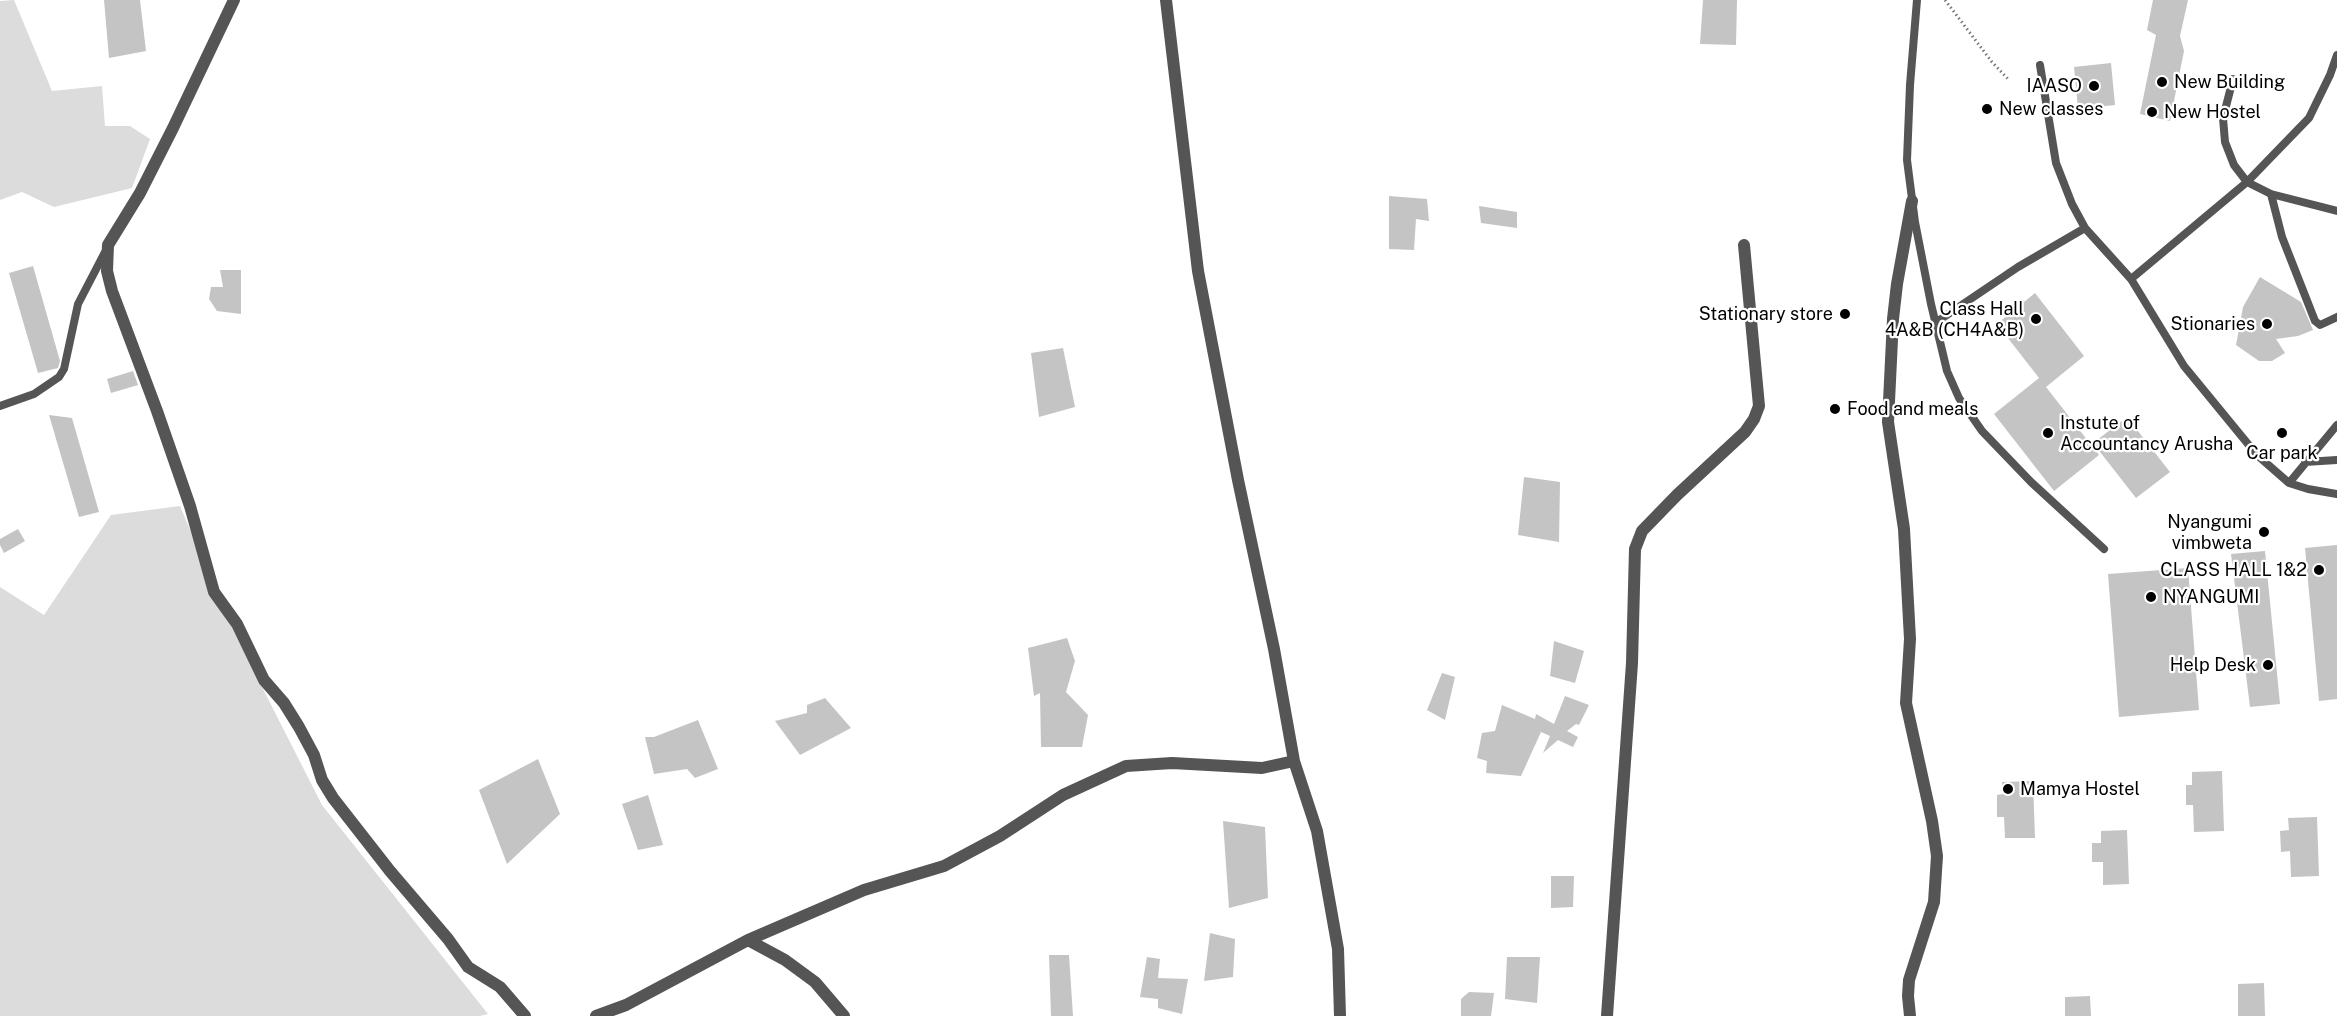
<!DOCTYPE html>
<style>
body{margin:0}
canvas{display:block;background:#fff}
</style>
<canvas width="2337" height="1016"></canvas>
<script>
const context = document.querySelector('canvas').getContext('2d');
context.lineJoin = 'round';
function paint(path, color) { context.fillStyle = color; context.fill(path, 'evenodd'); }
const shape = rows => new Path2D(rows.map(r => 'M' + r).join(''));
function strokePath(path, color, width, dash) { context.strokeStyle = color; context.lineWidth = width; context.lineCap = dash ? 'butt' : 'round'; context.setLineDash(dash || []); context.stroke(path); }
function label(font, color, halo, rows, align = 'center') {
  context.font = font + ' "Public Sans",sans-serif'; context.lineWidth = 4.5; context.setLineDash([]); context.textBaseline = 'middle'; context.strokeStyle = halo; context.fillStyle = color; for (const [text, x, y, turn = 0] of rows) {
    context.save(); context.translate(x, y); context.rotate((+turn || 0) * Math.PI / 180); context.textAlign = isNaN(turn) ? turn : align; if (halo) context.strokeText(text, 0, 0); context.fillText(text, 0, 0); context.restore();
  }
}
paint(shape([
 [14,0,52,91,102,86,105,126,130,126,150,139,132,188,54,207,22,192,0,200,0,1],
 [180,506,231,626,322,805,488,1014,480,1016,0,1016,0,587,44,615,111,515]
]), '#dcdcdc');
paint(shape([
 [104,0,140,0,146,51,109,58],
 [1703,0,1737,0,1736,45,1700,44],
 [2153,0,2188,0,2180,36,2184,51,2170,121,2140,114,2156,35,2147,30],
 [2111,63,2115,105,2078,109,2074,67],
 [1389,196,1427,199,1429,221,1416,219,1414,250,1389,249],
 [1479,206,1517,212,1517,228,1481,223],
 [33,266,60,361,58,368,38,373,9,273],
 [220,270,241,270,241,314,217,311,209,299,211,287,223,287],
 [2260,277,2301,302,2313,330,2298,336,2276,339,2285,353,2272,361,2259,361,2236,345,2243,307],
 [2035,293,2084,356,2046,387,1997,324],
 [1063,348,1075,407,1039,417,1031,353],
 [133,371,138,385,111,393,107,379],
 [2039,378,2099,455,2054,491,1994,414],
 [49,415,72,418,99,512,79,517],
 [2127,417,2170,472,2136,498,2093,443],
 [1524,477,1560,482,1559,542,1518,535],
 [18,529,25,541,4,553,0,545,0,539],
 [2337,545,2337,699,2319,701,2305,548],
 [2265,551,2280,704,2250,707,2231,554],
 [2188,568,2199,710,2119,717,2108,574],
 [1067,638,1075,661,1066,692,1088,715,1082,747,1041,747,1040,693,1034,696,1028,648],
 [1554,641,1584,651,1575,683,1550,676],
 [1442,673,1455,677,1445,720,1427,710],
 [1565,696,1589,705,1579,725,1576,724,1567,731,1578,737,1573,747,1558,740,1543,753,1550,736,1541,732,1521,776,1486,773,1487,761,1477,758,1482,733,1495,731,1502,705,1535,719,1536,714,1554,724],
 [825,698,851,728,800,755,775,721,807,713,807,705],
 [698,720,718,769,695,778,687,769,654,774,645,737,654,737],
 [538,759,560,814,507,864,479,790],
 [2222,771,2224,831,2194,832,2193,805,2186,805,2186,785,2192,785,2192,772],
 [2033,781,2035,838,2005,838,2004,817,1997,817,1997,795,2003,794,2002,782],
 [648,795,663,845,638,850,622,804],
 [2317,817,2319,876,2291,877,2290,851,2281,852,2280,831,2289,830,2288,818],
 [1223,821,1265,827,1268,898,1229,908],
 [2127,830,2129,884,2103,885,2103,862,2092,862,2092,843,2101,843,2101,831],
 [1551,876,1574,876,1573,907,1551,908],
 [1210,933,1235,939,1233,977,1204,981],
 [1049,955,1069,955,1073,1016,1051,1016],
 [1147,957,1160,959,1158,978,1188,979,1182,1014,1158,1008,1158,999,1140,997],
 [1507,957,1540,957,1537,1003,1505,999],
 [2264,983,2265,1016,2238,1016,2238,984],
 [1469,992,1494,993,1491,1016,1461,1016,1461,999],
 [2090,996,2091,1016,2065,1016,2065,997]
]), '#c4c4c4');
strokePath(shape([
 [1945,0,1992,62,2008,79]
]), '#777', 3, [1.5, 3]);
strokePath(shape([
 [1917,0,1910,85,1907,160,1915,222,1931,304,1947,371,1959,398,1982,431,2031,482,2104,549],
 [2040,65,2056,163,2072,204,2085,228,2131,279,2184,366,2257,455,2289,483,2308,489,2337,494],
 [2233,79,2223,118,2225,142,2234,165,2247,182,2271,194,2337,211],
 [2271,194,2282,237,2315,321,2320,325,2337,317],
 [2131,279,2247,182,2309,118,2330,75,2337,55],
 [1935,323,2018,267,2085,228],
 [0,406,34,394,59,377,64,369,78,304,105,252],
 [2305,462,2337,460],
 [2289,483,2337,425]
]), '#555', 8);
strokePath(shape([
 [234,0,173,128,140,193,108,245,107,271,112,291,157,411,190,506,214,592,237,624,264,680,284,703,299,727,314,755,322,780,333,798,390,871,448,939,468,967,500,987,525,1016],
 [1166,0,1198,271,1238,480,1274,649,1294,761,1317,831,1338,949,1340,1016],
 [748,940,785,960,815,982,844,1016],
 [596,1016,626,1005,748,940,864,890,944,866,1000,836,1063,795,1126,766,1172,763,1262,768,1294,761],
 [1607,1016,1632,663,1635,549,1642,531,1677,495,1745,432,1754,419,1759,406,1744,245],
 [1910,1016,1908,996,1909,980,1934,902,1937,856,1932,821,1906,703,1910,639,1904,529,1888,422,1893,319,1897,284,1912,201]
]), '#555', 12);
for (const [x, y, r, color] of [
 [2162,82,6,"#000"],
 [2094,86,6,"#000"],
 [1987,109,6,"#000"],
 [2152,112,6,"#000"],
 [1845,314,6,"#000"],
 [2036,319,6,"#000"],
 [2267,324,6,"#000"],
 [1835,409,6,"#000"],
 [2048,433,6,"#000"],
 [2282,433,6,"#000"],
 [2264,532,6,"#000"],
 [2319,570,6,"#000"],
 [2151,597,6,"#000"],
 [2268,665,6,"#000"],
 [2008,789,6,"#000"]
]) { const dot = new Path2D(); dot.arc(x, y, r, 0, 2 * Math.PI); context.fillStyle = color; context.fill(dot); strokePath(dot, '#fff', 2); }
label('18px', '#000', '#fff', [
 ["New Building",2174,82],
 ["IAASO",2082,86,"right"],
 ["New classes",1999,109],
 ["New Hostel",2164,112],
 ["Class Hall",2024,309,"right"],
 ["4A&B (CH4A&B)",2024,330,"right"],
 ["Stationary store",1833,314,"right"],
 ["Stionaries",2255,324,"right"],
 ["Food and meals",1847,409],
 ["Instute of",2060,423],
 ["Accountancy Arusha",2060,444],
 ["Car park",2282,453,"center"],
 ["Nyangumi",2252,522,"right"],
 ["vimbweta",2252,543,"right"],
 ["CLASS HALL 1&2",2307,570,"right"],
 ["NYANGUMI",2163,597],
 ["Help Desk",2256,665,"right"],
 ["Mamya Hostel",2020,789]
], 'left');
</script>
